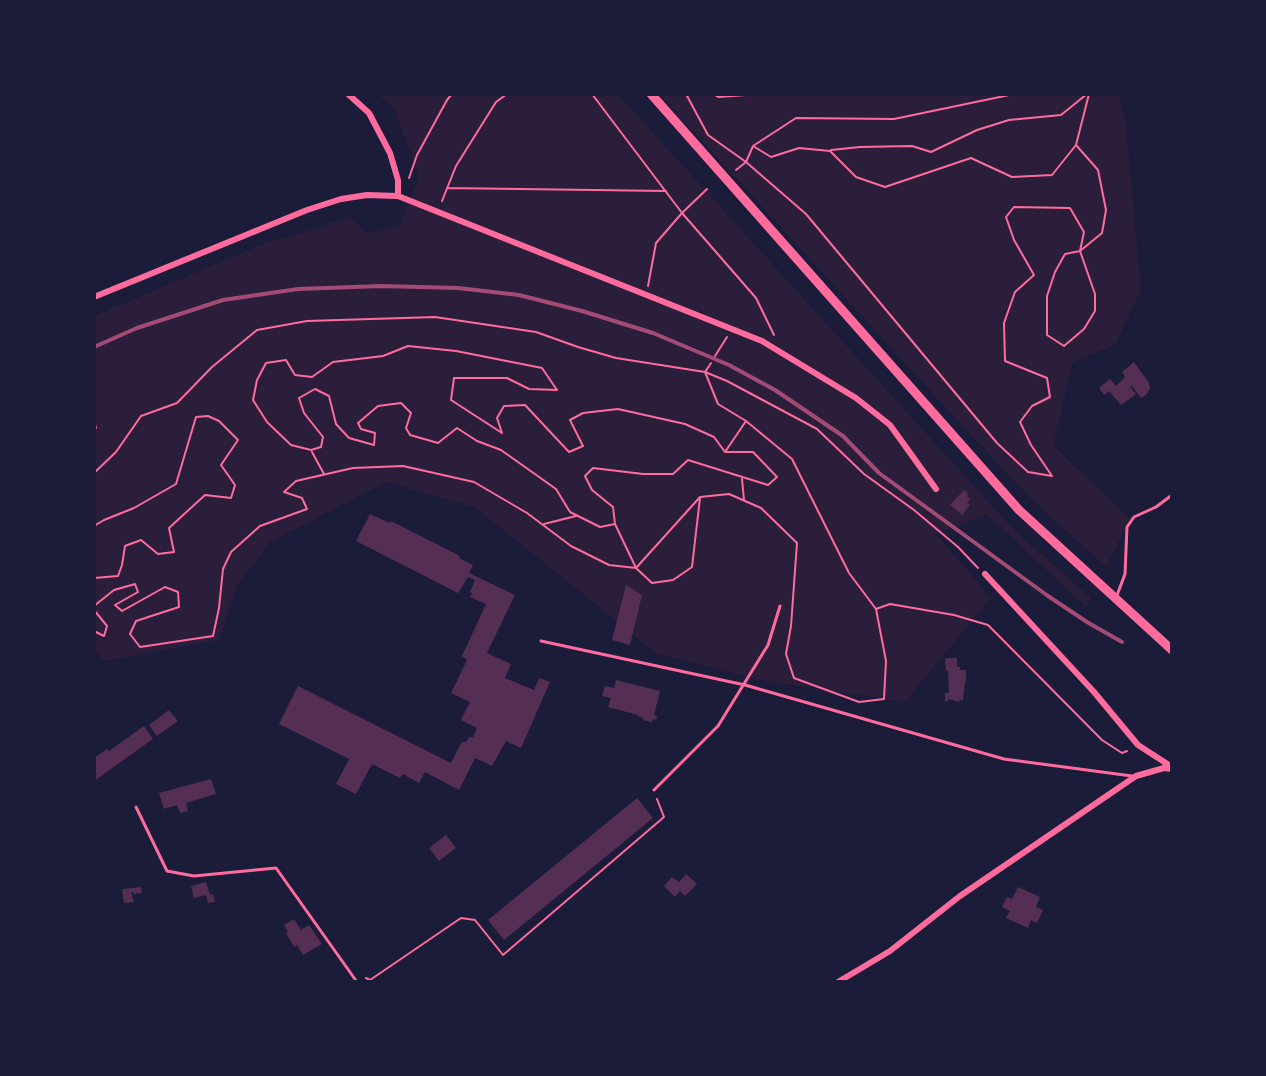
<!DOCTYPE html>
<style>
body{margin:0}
#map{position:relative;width:1266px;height:1076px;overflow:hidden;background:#1b1b3a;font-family:Barlow,sans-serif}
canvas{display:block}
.frame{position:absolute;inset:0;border:96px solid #1b1b3a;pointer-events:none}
</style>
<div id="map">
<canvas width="1266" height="1076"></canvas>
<div class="frame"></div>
</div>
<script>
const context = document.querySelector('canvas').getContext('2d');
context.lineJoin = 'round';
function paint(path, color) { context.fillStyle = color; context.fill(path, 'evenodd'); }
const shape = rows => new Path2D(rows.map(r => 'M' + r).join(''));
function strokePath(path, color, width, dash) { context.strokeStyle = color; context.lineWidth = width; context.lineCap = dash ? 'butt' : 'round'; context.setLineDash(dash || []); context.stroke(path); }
paint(shape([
 [378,94,618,94,1014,530,1091,598,1086,607,987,515,936,534,991,598,905,702,766,681,657,654,476,508,387,482,270,542,238,585,219,640,104,661,94,650,94,316,258,246,350,217,367,233,400,226,419,177,395,110],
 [659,94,1119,94,1126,125,1141,290,1115,345,1073,362,1053,445,1130,519,1106,567,1033,501,956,419]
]), '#2a1e3b');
paint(shape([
 [1134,362,1149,383,1150,389,1146,395,1141,398,1132,386,1130,387,1136,394,1121,405,1109,391,1104,395,1099,388,1110,379,1116,386,1125,377,1122,372],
 [964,490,968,494,967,496,970,499,967,503,970,505,962,515,950,505],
 [370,514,390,523,391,521,460,556,459,558,473,565,469,573,515,595,487,653,511,664,505,678,534,690,539,678,550,682,521,748,506,741,492,766,475,758,459,790,425,772,419,783,403,774,400,778,372,764,356,794,336,784,349,759,279,724,298,686,451,763,461,743,467,741,469,737,473,737,477,728,461,720,470,702,451,693,467,660,462,656,486,604,470,597,472,593,470,592,475,580,468,577,458,593,356,541],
 [626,585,642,595,630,645,612,640],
 [945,658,957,658,957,667,960,667,960,670,966,670,966,682,965,682,963,700,960,700,959,702,948,699,948,702,945,701,945,693,949,693,948,670,946,671],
 [616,680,660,691,654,715,657,716,656,720,653,719,652,722,643,720,643,718,638,716,638,715,608,707,611,698,602,696,605,686,614,688],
 [169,710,178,721,157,736,149,725],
 [144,726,153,739,94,781,94,758,107,749,109,751],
 [211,779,216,794,186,803,188,811,180,813,177,805,164,809,159,793],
 [637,798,653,818,504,940,488,920],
 [446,835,456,848,439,861,429,848],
 [686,874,697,884,685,896,680,891,675,897,664,886,672,877,679,882],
 [206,882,210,895,213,894,215,902,208,903,206,895,194,898,191,886],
 [141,887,142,893,133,894,133,892,131,892,134,902,124,903,122,889],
 [1018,887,1040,897,1036,907,1043,910,1037,923,1031,920,1028,928,1006,918,1010,911,1002,907,1007,897,1012,899],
 [294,919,301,930,309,925,322,944,303,955,297,945,294,947,286,933,288,932,284,925]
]), '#542f53');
strokePath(shape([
 [592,94,682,213,756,298,774,335],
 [686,94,708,135,746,162,806,214,997,443,1028,472,1052,476,1031,445,1020,422,1032,406,1050,397,1047,378,1005,361,1004,323,1015,292,1034,275,1014,240,1006,217,1014,207,1070,208,1084,232,1080,251,1095,294,1095,311,1084,329,1064,346,1047,335,1047,296,1055,272,1065,254,1080,251,1102,233,1106,210,1098,170,1076,145],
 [713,94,719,97,760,94],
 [753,146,771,157,799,148,830,151,856,177,885,187,971,158,1012,177,1052,175,1076,145,1089,94],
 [831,150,860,147,912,146,931,152,977,130,1009,120,1061,115,1087,94],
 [736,170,746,162,753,146,796,118,894,119,1014,94],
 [409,178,417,155,447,100,452,94],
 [447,188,666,191],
 [442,201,456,166,496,102,507,94],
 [648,286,656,243,682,213,707,189],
 [715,356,727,337],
 [711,363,705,372,718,404,746,421,792,459,849,573,876,609],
 [94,422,96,428,94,430],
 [312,452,324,474],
 [725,452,714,437,685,424,618,409,583,413,570,420,583,446,569,452,525,405,504,406,497,418,502,433,451,400,454,378,507,378,529,389,557,390,542,368,456,351,408,346,383,356,333,362,312,377,295,375,286,360,266,363,257,380,253,400,267,422,291,445,311,450,321,447,323,437,304,413,299,398,315,389,329,396,336,424,349,438,374,445,375,433,361,429,358,423,378,406,401,403,411,413,406,428,410,435,438,443,457,428,477,441,501,450,556,489,570,512,600,527,615,524,613,507,592,490,585,476,593,468,643,474,673,474,688,460,768,485,777,477,753,452,725,452,746,421],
 [94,473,116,452,141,416,177,403,212,367,257,330,307,321,435,317,536,332,578,347,616,358,705,372,727,381,817,429,864,474,914,510,958,547,978,568],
 [742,479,744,500],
 [544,524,576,516],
 [615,524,636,568,652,583,673,580,692,567,700,498],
 [94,526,104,520,134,508,176,484,196,417,208,416,219,421,238,440,221,465,235,485,231,498,205,495,169,528,174,552,158,554,141,540,125,546,122,565,118,576,94,578],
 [94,606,114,590,135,584,138,592,115,605,122,611,165,587,178,592,179,607,136,621,130,634,140,647,213,636,219,608,223,569,231,552,260,526,307,509,302,498,284,492,296,481,353,468,403,466,474,482,527,513,571,546,609,565,636,568,700,497,729,494,761,508,797,543,791,626,786,654,794,678,859,702,884,699,886,661,876,609,890,604,954,615,988,625,1102,740,1122,753,1127,751],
 [94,610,107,626,104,636,94,631],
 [366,978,370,980,461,918,475,920,503,955,664,817,657,799]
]), '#ff6b9d', 2);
strokePath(shape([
 [1116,598,1125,574,1127,527,1134,517,1156,507,1172,495],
 [541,641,745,685,1004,759,1132,776],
 [654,790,718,726,768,645,780,606],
 [136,807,167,871,194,876,276,868,357,982]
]), '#ff6b9d', 3);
strokePath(shape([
 [348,94,369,113,390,153,398,180,398,196],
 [94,297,307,210,341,199,367,195,398,196,762,341,856,398,890,425,936,489],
 [985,574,1094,692,1138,745,1172,767],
 [838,982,890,951,960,896,1136,776,1164,768,1172,769]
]), '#ff6b9d', 6);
strokePath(shape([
 [651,94,1019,510,1172,650]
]), '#ff6b9d', 9);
strokePath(shape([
 [94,347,137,328,223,300,298,289,381,286,458,288,519,295,582,311,653,333,729,365,775,390,843,436,879,473,1048,596,1087,622,1122,642]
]), '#a44b75', 4);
</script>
